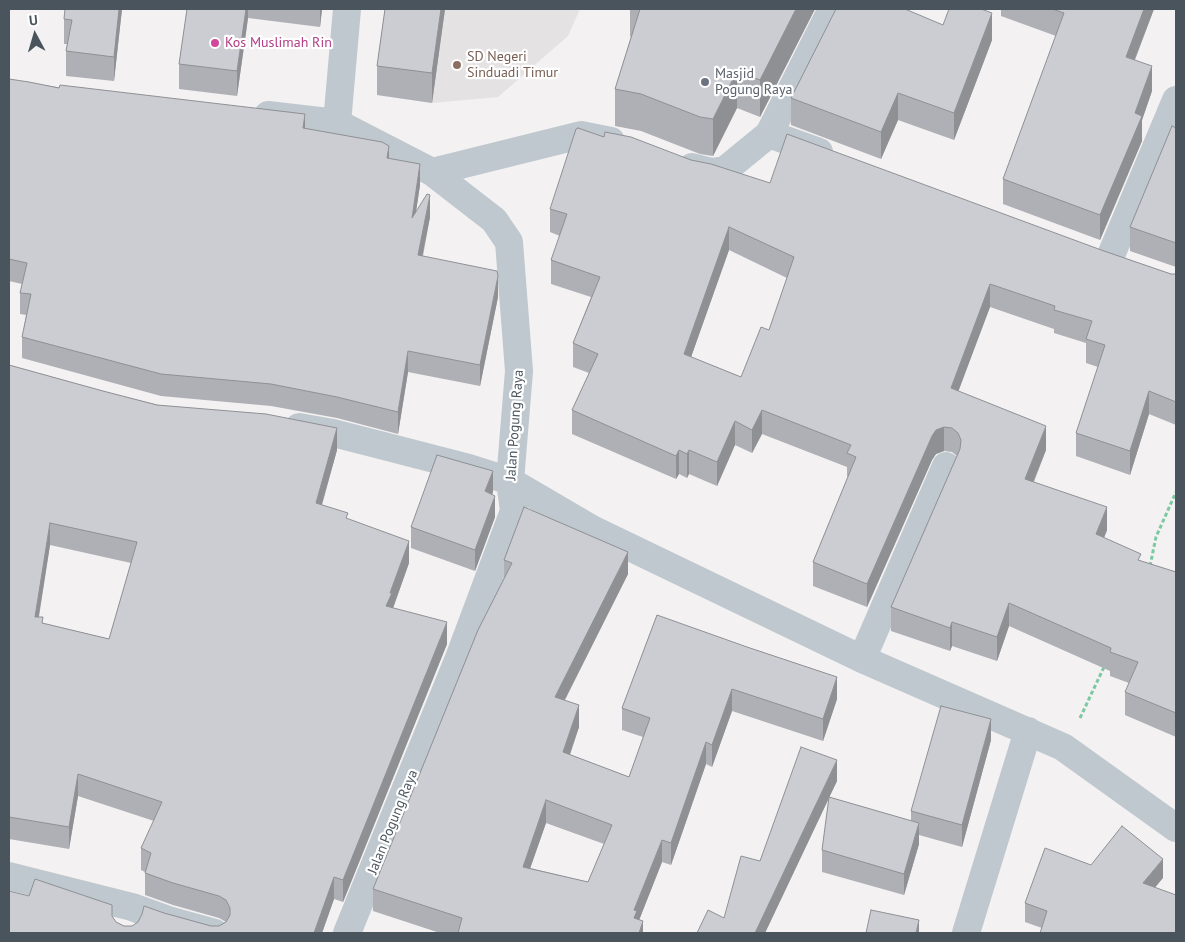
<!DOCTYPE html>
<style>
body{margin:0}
#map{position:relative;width:1185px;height:942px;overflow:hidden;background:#f3f1f1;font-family:"PT Sans",sans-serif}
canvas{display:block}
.frame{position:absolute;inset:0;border:10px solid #49545d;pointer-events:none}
.north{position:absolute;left:10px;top:10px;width:50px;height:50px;-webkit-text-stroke:4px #fff;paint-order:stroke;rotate:354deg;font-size:14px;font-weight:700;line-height:20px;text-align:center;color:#49545d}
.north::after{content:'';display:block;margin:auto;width:18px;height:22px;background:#49545d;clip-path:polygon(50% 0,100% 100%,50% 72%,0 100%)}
</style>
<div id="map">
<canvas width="1185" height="942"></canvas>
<div class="frame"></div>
<div class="north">U</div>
</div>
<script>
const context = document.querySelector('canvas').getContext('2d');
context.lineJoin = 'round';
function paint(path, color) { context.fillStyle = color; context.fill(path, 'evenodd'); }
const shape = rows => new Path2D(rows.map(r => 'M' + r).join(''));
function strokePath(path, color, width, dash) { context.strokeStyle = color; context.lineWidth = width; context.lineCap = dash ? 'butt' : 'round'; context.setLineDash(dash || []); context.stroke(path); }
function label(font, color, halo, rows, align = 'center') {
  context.font = font + ' "PT Sans",sans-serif'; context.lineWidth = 4.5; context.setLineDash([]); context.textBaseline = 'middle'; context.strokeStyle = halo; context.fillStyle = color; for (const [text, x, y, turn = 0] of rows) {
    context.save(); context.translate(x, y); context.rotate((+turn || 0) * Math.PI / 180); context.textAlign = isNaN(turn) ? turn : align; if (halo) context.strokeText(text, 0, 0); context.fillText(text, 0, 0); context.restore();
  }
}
paint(shape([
 [389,9,580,9,568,36,498,97,432,103,377,95]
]), '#e4e2e2');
strokePath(shape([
 [1150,566,1156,537,1176,492],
 [1080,718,1105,665]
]), '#7cc9a1', 3, [4, 2.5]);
strokePath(shape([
 [268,115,337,123],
 [769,134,832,9],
 [692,167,712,172,725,170,769,134,819,152],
 [432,172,581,135,611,141],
 [1109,260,1176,100],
 [299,427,333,433,380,445,469,468,510,481,592,529,862,659,1063,747,1176,828],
 [862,659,946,466],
 [9,876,132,907,168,920,215,933],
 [347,933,459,658,514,511,510,481,519,371,509,242,494,220,432,172,337,123,347,9],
 [966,933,1028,731]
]), '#bfc8ce', 28);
paint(shape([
 [122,9,114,81,66,76,66,51,67,44,64,44,64,19],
 [187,9,322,9,320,27,248,18,237,96,179,89,179,64],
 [385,9,445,9,432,103,377,95,377,66],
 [630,9,815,9,760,117,737,108,713,156,700,154,641,131,615,126,615,89,631,37,630,36],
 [1001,9,1154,9,1135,60,1152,91,1142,120,1142,141,1100,240,1003,204,1003,179,1056,36,1001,16],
 [943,25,992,40,954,140,898,120,881,159,791,125,791,98],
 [9,79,305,129,389,158,420,185,416,211,430,217,423,256,498,297,480,386,408,372,398,434,337,418,271,406,161,396,22,358,22,337,26,315,20,314,20,293,22,284,9,281],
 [1176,128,1176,267,1130,251,1130,227],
 [604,137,770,183,1104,251,1171,274,1176,274,1176,425,1149,414,1130,475,1076,456,1076,433,1098,367,1086,363,1086,343,1054,333,1054,329,990,307,958,391,1046,450,1034,482,1107,530,1104,538,1141,561,1176,572,1176,737,1125,715,1125,692,1129,683,1110,676,1110,671,1009,626,997,661,952,646,950,651,891,631,891,607,957,456,952,452,944,451,936,454,932,460,867,607,813,586,813,562,848,477,847,476,847,467,762,434,752,453,735,445,717,486,689,474,687,478,679,474,676,479,572,434,572,410,589,373,573,367,573,343,591,297,551,284,551,260,560,236,550,232,550,209],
 [729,250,787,278,769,330,741,377,691,357],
 [9,365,103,391,337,450,322,505,348,519,409,563,393,608,447,644,343,902,334,899,322,933,9,933,29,896,112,916,116,922,124,926,132,926,164,913,211,926,219,926,226,922,219,918,173,905,145,895,145,872,141,870,141,848,154,821,78,796,69,849,9,839],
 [50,545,131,563,109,639,43,623,39,617],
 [493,492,492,494,495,517,475,571,411,548,411,527],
 [504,560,628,574,565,700,579,727,570,755,629,777,643,737,622,730,622,708,657,615,837,699,823,741,732,711,712,767,706,764,671,865,662,862,639,920,643,933,440,933,373,911,373,889,504,578],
 [546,823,604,844,588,882,530,868],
 [991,740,962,847,919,835,919,844,904,895,822,872,822,850,829,798,765,933,697,933,724,918,760,861,837,781,829,797,911,821,911,811],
 [1091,865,1163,878,1042,928,1025,922,1025,903]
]), '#afb0b5');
paint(shape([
 [119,9,122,9,114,81,114,57],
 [246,9,248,9,248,18,237,96,237,71],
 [320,9,322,9,320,27],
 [441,9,445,9,432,103,432,73],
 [796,9,815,9,760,117,760,80],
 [1144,9,1154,9,1126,82,1126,57],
 [992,13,992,40,954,140,954,113],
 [1152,66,1152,91,1142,120,1142,141,1100,240,1100,215,1135,113],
 [737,71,737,108,713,156,713,119],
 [898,93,898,120,881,159,881,132],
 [305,114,305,135,303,128],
 [389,146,389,167,387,158],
 [420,164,420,185,412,239,412,218],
 [430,195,430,217,418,277,418,255],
 [729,227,729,250,684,377,684,354],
 [498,276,498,297,480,386,480,365],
 [990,284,990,307,951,411,951,388],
 [408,351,408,372,398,434,398,412],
 [1149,391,1149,414,1130,475,1130,451],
 [762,410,762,434,752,453,752,430],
 [735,421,735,445,717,486,717,462],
 [1046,426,1046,450,1025,502,1025,479],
 [944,427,944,451,936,454,932,460,867,607,867,584,932,436,936,430],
 [337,428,337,450,316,525,316,503],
 [679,450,679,474,676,479,676,456],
 [689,450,689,474,687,478,687,454],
 [493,471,493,492,485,513,485,491],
 [495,496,495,517,475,571,475,550],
 [1107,507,1107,530,1096,558,1096,534],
 [50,523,50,545,35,639,35,617],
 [409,541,409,563,392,611,386,606,390,593],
 [628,552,628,574,555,719,555,697],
 [1009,603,1009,626,997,661,997,637],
 [447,622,447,644,343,902,343,880],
 [952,622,952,646,950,651,950,628],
 [837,677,837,699,823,741,823,719],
 [732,689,732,711,712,767,712,745],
 [579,705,579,727,563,774,563,752],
 [991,719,991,740,962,847,962,825],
 [706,742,706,764,671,865,671,843],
 [837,760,837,781,765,933,755,933],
 [78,774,78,796,69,849,69,827],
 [546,800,546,823,523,889,523,867],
 [919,823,919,844,904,895,904,874],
 [662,840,662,862,634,933,634,910],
 [1163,859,1163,878,1143,902,1143,883],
 [334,877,334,899,322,933,314,933],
 [919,920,919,933,916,933],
 [643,921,643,933,639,933]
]), '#8e9094');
const building = shape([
 [65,9,119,9,114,57,66,51,72,20,64,19,65,9],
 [187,9,246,9,237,71,179,64,187,9],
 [385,9,441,9,432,73,377,66,385,9],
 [640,9,796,9,760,80,737,71,713,119,700,117,641,94,615,89,640,9],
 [836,9,905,9,943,25,949,9,981,9,992,13,954,113,898,93,881,132,791,98,836,9],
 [1052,9,1144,9,1126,57,1152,66,1135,113,1142,116,1100,215,1003,179,1064,13,1052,9],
 [9,79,29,82,59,88,60,85,305,114,303,128,382,142,389,146,387,158,420,164,412,218,427,194,430,195,418,255,497,271,498,276,480,365,408,351,398,412,337,397,271,384,161,374,22,337,31,294,20,293,27,263,9,259,9,79],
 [1172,126,1176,128,1176,243,1130,227,1172,126],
 [578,128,604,137,605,132,631,137,691,160,711,164,770,183,787,134,1104,251,1171,274,1176,274,1176,402,1149,391,1130,451,1076,433,1105,345,1086,339,1092,321,1054,310,1055,306,990,284,951,388,1046,426,1025,479,1107,507,1096,534,1141,554,1138,560,1176,572,1176,713,1125,692,1138,662,1110,652,1111,648,1009,603,997,637,952,622,950,628,891,607,960,449,961,440,958,433,952,428,944,427,936,430,932,436,867,584,813,562,856,457,847,453,851,445,762,410,752,430,735,421,717,462,689,450,687,454,679,450,676,456,572,410,598,354,573,343,600,277,551,260,567,214,550,209,576,129,578,128],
 [729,227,794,257,769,330,761,327,741,377,684,354,729,227],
 [9,365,103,391,157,405,266,414,337,428,316,503,348,513,346,518,409,541,390,593,392,593,386,606,447,622,343,880,334,877,314,933,9,933,9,891,29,896,35,879,112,905,112,916,116,922,124,926,132,926,138,922,142,914,144,906,164,913,211,926,219,926,226,922,230,915,230,908,226,900,219,896,173,883,145,873,151,853,141,848,162,802,78,774,69,827,9,817,9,365],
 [50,523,137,542,109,639,42,623,43,617,35,617,50,523],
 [437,455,493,471,485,491,495,496,475,550,411,527,437,455],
 [524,507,628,552,555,697,579,705,563,752,629,777,650,718,622,708,657,615,747,647,837,677,823,719,732,689,712,745,706,742,671,843,662,840,634,910,637,911,634,918,643,921,639,933,458,933,462,918,373,889,478,630,512,563,504,560,524,507],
 [546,800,612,825,588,882,523,867,546,800],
 [941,706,991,719,962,825,911,811,941,706],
 [801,747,837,760,755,933,697,933,708,910,724,918,741,856,760,861,801,747],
 [829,797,919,823,904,874,822,850,829,797],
 [1122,826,1163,859,1143,883,1176,895,1176,933,1040,933,1047,911,1025,903,1045,848,1091,865,1122,826],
 [871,910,919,920,916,933,866,933,871,910]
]);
paint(building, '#cbcdd3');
strokePath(building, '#8e9094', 1);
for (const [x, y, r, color] of [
 [215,43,5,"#d1479c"],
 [457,65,5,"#8d6e63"],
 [705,82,5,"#6b7280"]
]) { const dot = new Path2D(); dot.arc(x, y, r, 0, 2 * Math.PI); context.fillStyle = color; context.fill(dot); strokePath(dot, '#fff', 2); }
label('14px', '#b23c85', '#fff', [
 ["Kos Muslimah Rin",225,43]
], 'left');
label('14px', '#785e54', '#fff', [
 ["SD Negeri",467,57],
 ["Sinduadi Timur",467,73]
], 'left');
label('14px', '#5b616d', '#fff', [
 ["Masjid",715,74],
 ["Pogung Raya",715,90]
], 'left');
label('14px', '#49545d', '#fff', [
 ["Jalan Pogung Raya",515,425,-86],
 ["Jalan Pogung Raya",393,822,-68]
]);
</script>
